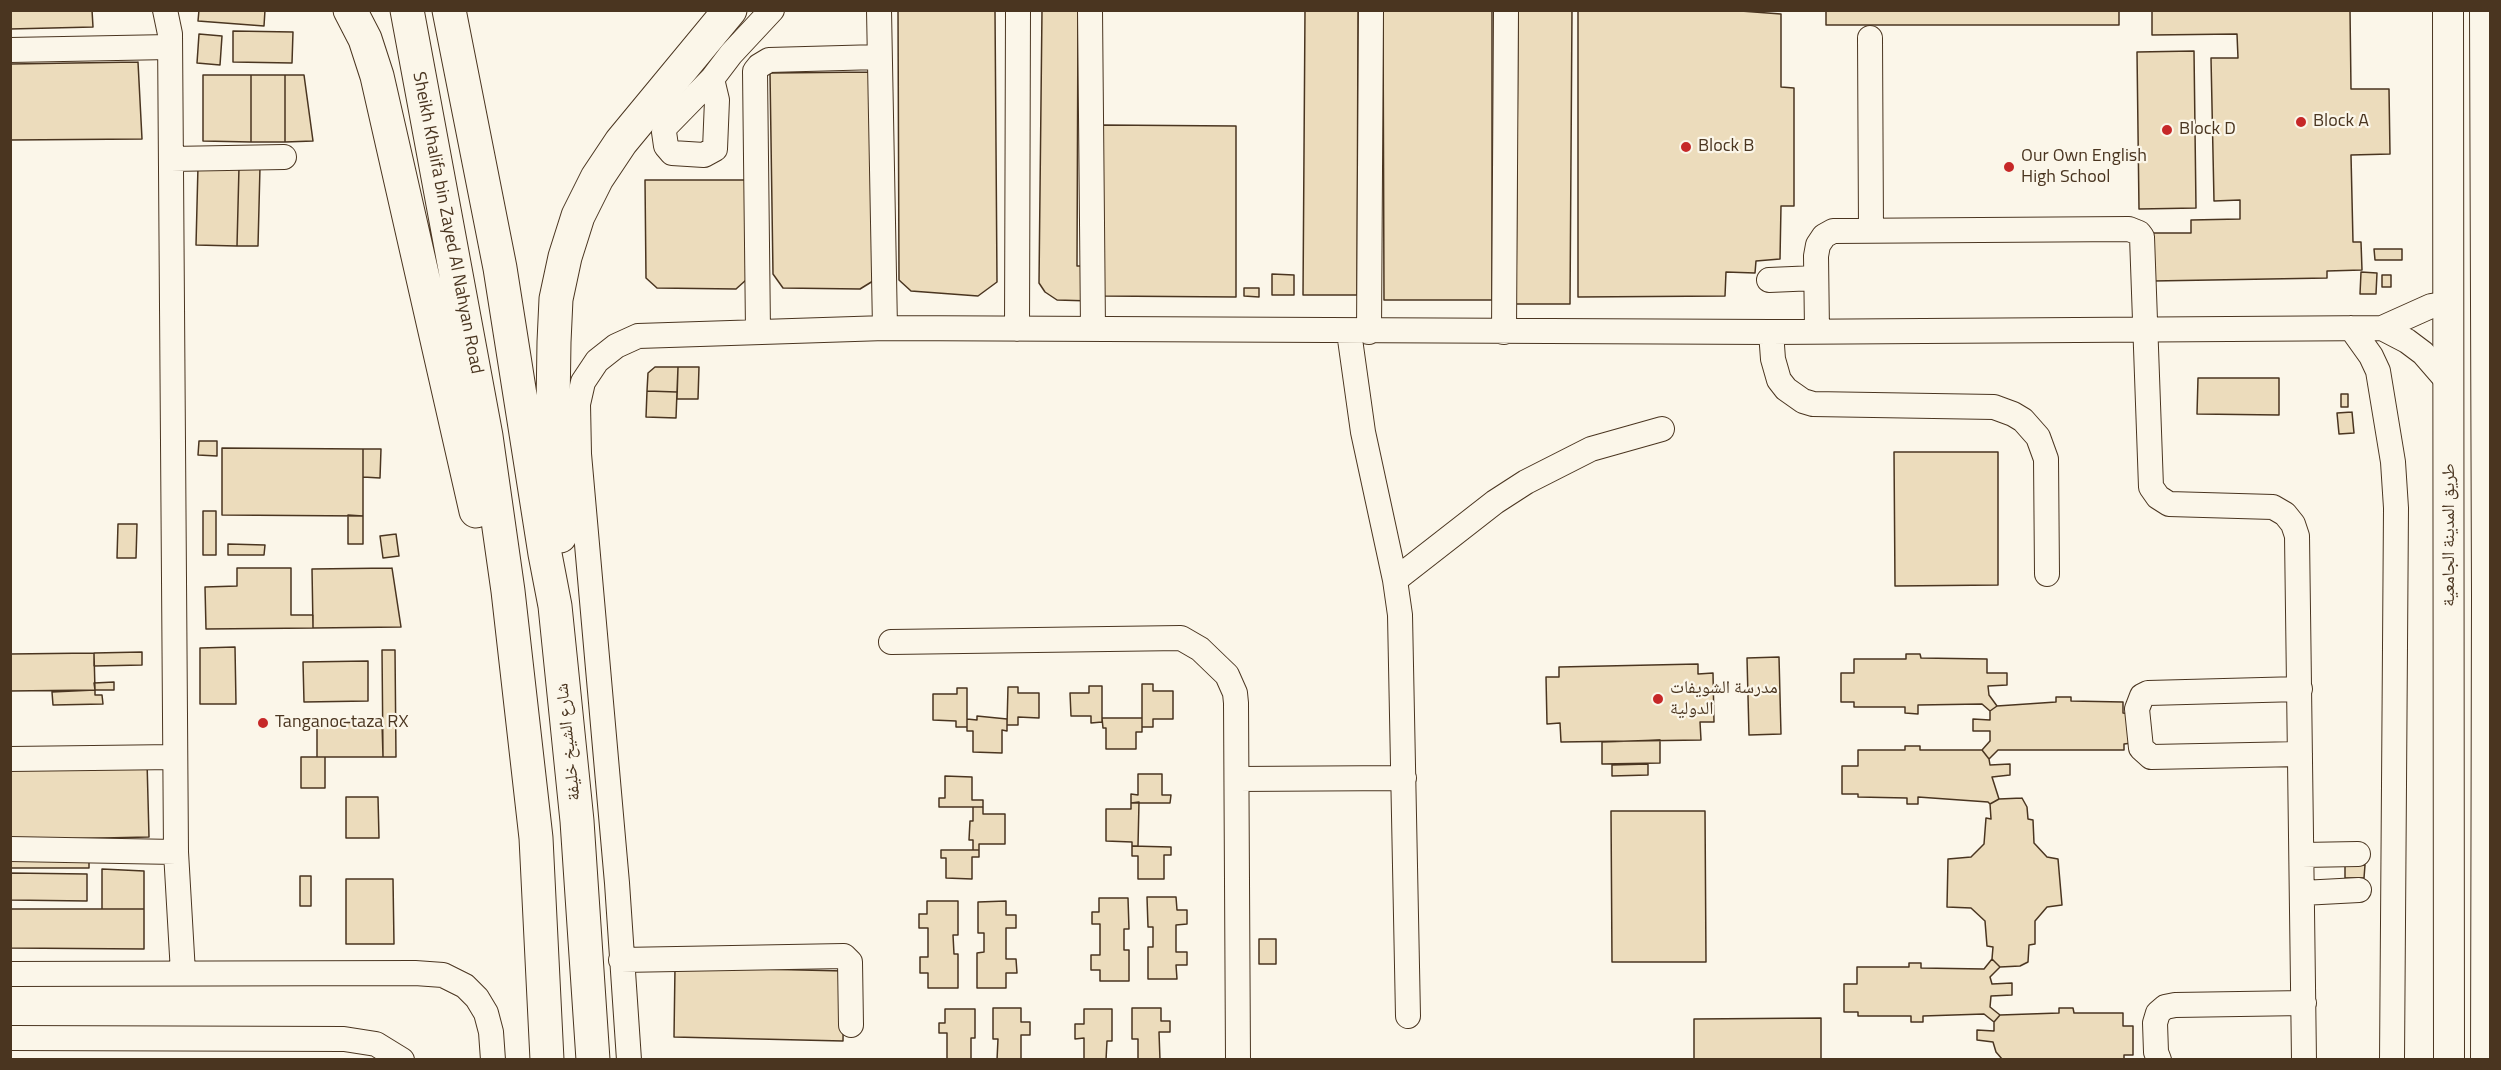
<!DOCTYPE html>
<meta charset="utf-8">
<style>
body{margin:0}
#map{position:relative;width:2501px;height:1070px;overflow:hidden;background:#fbf6e9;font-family:"Titillium Web",sans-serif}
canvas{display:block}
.frame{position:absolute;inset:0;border:12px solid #4a3520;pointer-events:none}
</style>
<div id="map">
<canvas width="2501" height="1070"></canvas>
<div class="frame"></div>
</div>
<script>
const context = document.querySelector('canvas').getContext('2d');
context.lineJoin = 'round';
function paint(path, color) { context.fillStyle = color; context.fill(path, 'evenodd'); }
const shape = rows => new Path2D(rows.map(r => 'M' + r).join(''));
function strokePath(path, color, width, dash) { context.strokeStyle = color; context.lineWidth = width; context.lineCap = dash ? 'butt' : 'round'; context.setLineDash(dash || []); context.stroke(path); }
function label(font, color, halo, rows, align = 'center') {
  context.font = font + ' "Titillium Web","Noto Naskh Arabic",sans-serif'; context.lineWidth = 4.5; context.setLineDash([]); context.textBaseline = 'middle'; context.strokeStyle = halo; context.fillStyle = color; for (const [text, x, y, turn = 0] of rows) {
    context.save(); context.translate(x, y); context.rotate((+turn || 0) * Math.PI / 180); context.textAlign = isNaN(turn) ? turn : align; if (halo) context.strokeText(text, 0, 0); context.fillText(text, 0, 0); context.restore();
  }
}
const building = shape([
 [10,10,92,10,93,27,10,29,10,10],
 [199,10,265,10,264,26,198,21,199,10],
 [898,10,995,10,997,282,978,296,911,291,899,280,898,10],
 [1042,10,1078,10,1077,266,1091,266,1091,301,1057,300,1045,292,1039,283,1042,10],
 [1305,10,1358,10,1357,295,1303,295,1305,10],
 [1383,10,1492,10,1492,300,1384,300,1383,10],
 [1518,10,1572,10,1570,304,1516,304,1518,10],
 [1578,10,1727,10,1781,14,1781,87,1794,88,1794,206,1781,206,1780,259,1756,261,1755,273,1726,272,1725,296,1578,297,1578,10],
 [1826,10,2119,10,2119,25,1826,25,1826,10],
 [2152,10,2350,10,2351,89,2389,89,2390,154,2351,155,2353,242,2361,242,2362,270,2327,271,2327,278,2153,281,2152,233,2191,233,2191,220,2240,219,2240,200,2214,201,2211,58,2238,58,2237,34,2152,35,2152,10],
 [233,31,293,32,292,63,233,62,233,31],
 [199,34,222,36,220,65,197,63,199,34],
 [2194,51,2196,208,2139,209,2137,52,2194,51],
 [138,62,142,139,10,140,10,64,138,62],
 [869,72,873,281,860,289,783,288,773,274,770,73,869,72],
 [203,75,251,75,251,142,203,141,203,75],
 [251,75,285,75,285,142,251,142,251,75],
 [285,75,304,75,313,141,285,142,285,75],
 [1102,125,1236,126,1236,297,1102,296,1102,125],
 [198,166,239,167,237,246,196,245,198,166],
 [239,167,260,167,258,246,237,246,239,167],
 [645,180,746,180,746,280,736,289,657,288,646,278,645,180],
 [2374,249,2402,249,2402,260,2375,260,2374,249],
 [2361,272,2377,273,2376,294,2360,294,2361,272],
 [1272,274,1294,275,1294,295,1272,295,1272,274],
 [2382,275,2391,275,2391,287,2382,287,2382,275],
 [1244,288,1259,288,1259,297,1244,296,1244,288],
 [655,367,678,367,677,392,647,391,648,373,655,367],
 [678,367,699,367,698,399,677,399,678,367],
 [2198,378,2279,378,2279,415,2197,414,2198,378],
 [647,391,677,392,676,418,646,417,647,391],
 [2341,394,2348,394,2348,407,2341,407,2341,394],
 [2352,412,2354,433,2339,434,2337,413,2352,412],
 [199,441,217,441,217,456,198,455,199,441],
 [222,448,363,449,363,516,222,515,222,448],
 [363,449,381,449,380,478,363,477,363,449],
 [1894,452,1998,452,1998,585,1895,586,1894,452],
 [203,511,216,511,216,555,203,555,203,511],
 [348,515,363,516,363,544,348,544,348,515],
 [118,524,137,524,136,558,117,558,118,524],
 [396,534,399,556,383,558,380,536,396,534],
 [228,544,265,545,264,555,228,555,228,544],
 [237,568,291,568,291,615,313,615,313,628,206,629,205,587,237,586,237,568],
 [392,568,401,627,313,628,312,569,392,568],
 [235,647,236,704,200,704,200,648,235,647],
 [382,650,395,650,396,757,383,757,382,650],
 [142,652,142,665,94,666,94,653,142,652],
 [94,653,95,690,10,691,10,654,94,653],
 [1906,654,1920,654,1921,658,1987,659,1987,673,2007,673,2007,685,1988,686,1989,695,1997,706,1990,711,1982,704,1918,705,1918,714,1905,713,1905,707,1854,707,1854,702,1841,702,1841,673,1854,673,1854,659,1906,659,1906,654],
 [1779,657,1781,734,1749,735,1747,658,1779,657],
 [368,661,368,701,304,702,303,662,368,661],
 [1698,664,1698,674,1713,673,1714,722,1700,722,1701,740,1561,742,1560,723,1547,724,1546,677,1559,677,1559,667,1698,664],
 [114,682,114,690,95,690,94,683,114,682],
 [1142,684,1153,684,1153,691,1173,691,1173,719,1153,719,1153,727,1142,727,1142,684],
 [1089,686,1102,686,1102,722,1091,723,1091,716,1071,716,1070,693,1089,693,1089,686],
 [1008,687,1018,687,1018,693,1039,693,1039,718,1018,717,1018,725,1007,725,1008,687],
 [957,688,967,688,967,727,956,727,956,721,933,720,933,694,957,694,957,688],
 [95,690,95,695,102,695,103,704,53,705,52,692,95,690],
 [2056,697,2071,697,2071,701,2123,702,2123,713,2131,714,2132,743,2124,744,2124,750,1998,750,1989,759,1982,750,1990,741,1990,731,1973,731,1973,719,1990,720,1990,711,1997,706,2056,702,2056,697],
 [977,716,1007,719,1007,731,1002,730,1002,753,973,752,973,731,967,731,967,719,977,720,977,716],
 [1102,718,1142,718,1142,732,1136,732,1136,749,1106,749,1106,728,1103,728,1102,718],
 [317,722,382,723,383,757,317,757,317,722],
 [1660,740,1660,763,1602,764,1602,742,1660,740],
 [1905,746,1920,746,1920,750,1982,750,1989,759,1990,765,2010,764,2010,775,1992,777,1999,799,1990,804,1988,802,1918,797,1918,804,1907,804,1907,798,1858,797,1858,794,1842,794,1842,766,1858,766,1858,750,1905,750,1905,746],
 [301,757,325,757,325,788,301,788,301,757],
 [147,761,149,837,10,840,10,765,147,761],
 [1648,764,1648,775,1612,776,1612,765,1648,764],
 [1138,774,1162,774,1162,795,1171,795,1170,803,1131,803,1131,794,1138,795,1138,774],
 [945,776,972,777,972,800,983,800,983,807,939,807,939,798,945,798,945,776],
 [346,797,378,797,379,838,346,838,346,797],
 [2022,798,2027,807,2028,819,2033,820,2034,843,2047,857,2058,859,2062,905,2047,907,2035,921,2035,944,2029,945,2028,962,2020,966,2000,967,1992,959,1993,947,1987,946,1985,921,1971,908,1947,907,1948,859,1971,857,1984,844,1986,818,1991,819,1990,804,1999,799,2022,798],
 [1139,802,1138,846,1132,846,1132,842,1106,841,1106,809,1131,809,1131,803,1139,802],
 [973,807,983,807,983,814,1005,814,1005,844,979,844,979,850,973,850,973,840,969,840,970,821,973,821,973,807],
 [1611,811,1705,811,1706,962,1612,962,1611,811],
 [1132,846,1171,847,1171,855,1164,855,1164,879,1138,879,1138,856,1132,856,1132,846],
 [941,850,979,850,979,857,972,857,972,879,946,878,946,858,941,858,941,850],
 [10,855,89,856,89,868,10,868,10,855],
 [2345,865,2365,865,2364,878,2345,878,2345,865],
 [102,869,144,871,144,909,102,909,102,869],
 [10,873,87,874,87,901,10,900,10,873],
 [300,876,311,876,311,906,300,906,300,876],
 [346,879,393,879,394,944,346,944,346,879],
 [1147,897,1176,897,1177,910,1187,910,1187,924,1176,925,1176,952,1187,952,1187,965,1176,965,1177,979,1148,979,1148,947,1153,947,1153,927,1148,927,1147,897],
 [1099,898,1128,898,1129,929,1124,929,1124,950,1129,950,1129,981,1100,981,1100,970,1091,970,1091,955,1100,955,1100,924,1092,924,1092,912,1099,912,1099,898],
 [927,901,958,901,958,935,953,935,954,954,958,954,958,988,928,988,928,973,920,973,920,957,928,957,928,928,919,928,919,914,927,914,927,901],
 [1006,901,1006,915,1016,915,1016,928,1006,928,1006,959,1016,959,1017,973,1006,973,1006,988,977,988,977,953,984,952,984,933,978,933,978,902,1006,901],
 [10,909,144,909,144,949,10,948,10,909],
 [1259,939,1276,939,1276,964,1259,964,1259,939],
 [1992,959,2000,967,1990,977,1992,984,2012,983,2012,995,1991,996,1990,1007,2000,1015,1994,1022,1984,1014,1923,1016,1923,1022,1911,1022,1911,1016,1858,1016,1858,1012,1844,1012,1844,984,1857,984,1857,967,1909,967,1909,963,1921,963,1921,968,1984,969,1992,959],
 [675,967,844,971,843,1041,674,1037,675,967],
 [993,1008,1021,1008,1021,1022,1030,1022,1030,1035,1021,1035,1021,1060,997,1060,998,1039,993,1039,993,1008],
 [1132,1008,1161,1008,1161,1021,1170,1021,1170,1032,1159,1032,1160,1060,1138,1060,1138,1039,1132,1039,1132,1008],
 [2059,1008,2073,1008,2074,1013,2123,1013,2123,1026,2133,1026,2133,1055,2124,1055,2124,1060,2002,1059,1996,1052,1993,1042,1977,1040,1977,1030,1994,1031,1994,1022,2000,1015,2059,1013,2059,1008],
 [945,1009,975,1009,975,1038,971,1038,971,1060,947,1060,947,1033,939,1033,939,1023,945,1023,945,1009],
 [1084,1009,1112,1009,1112,1041,1107,1041,1106,1060,1084,1060,1084,1038,1075,1039,1075,1024,1084,1024,1084,1009],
 [1821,1018,1821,1060,1694,1060,1694,1019,1821,1018]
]);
paint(building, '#ecdcbc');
strokePath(building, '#4a3520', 1.5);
const minor = shape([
 [165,10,170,34,176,852,183,973],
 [879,10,885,328],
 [1090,10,1093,329],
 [1870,38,1871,230],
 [10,50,170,47],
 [712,79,717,100,715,149,704,155,672,153,666,146,664,132,666,126,712,79],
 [712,79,731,54,772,10],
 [171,159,284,157],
 [1769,280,1816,278],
 [2351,328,2371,356,2378,371,2393,462,2396,508,2392,1060],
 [2382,328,2431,306,2450,303],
 [1017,329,1018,10],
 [1817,330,1816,256,1818,245,1824,236,1833,231,2129,229,2139,233,2142,237,2151,487,2158,497,2169,504,2273,507,2285,514,2293,524,2297,536,2304,1060],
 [758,331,755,71,759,66,769,60,879,57],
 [1349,332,1363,432,1395,580,1400,615,1408,1016],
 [1369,332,1371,10],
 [1504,332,1506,10],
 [1771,332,1773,359,1779,380,1786,389,1803,401,1813,404,1994,407,2013,414,2023,420,2038,437,2046,459,2047,574],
 [1395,580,1495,502,1526,482,1591,449,1662,429],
 [891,642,1181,638,1200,649,1227,675,1235,693,1236,703,1238,1060],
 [2300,689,2148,693,2142,696,2137,709,2141,748,2151,757,2300,754],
 [10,759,175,757],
 [1237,779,1404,778],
 [10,849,176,852],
 [2302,855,2358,854],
 [2302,893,2359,890],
 [621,960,844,956,850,962,851,1025],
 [10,974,415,973,443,975,465,986,477,998,486,1013,491,1032,493,1060],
 [10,1038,344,1039,376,1044,402,1060],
 [629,1060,617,883,579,454,578,404,583,382,597,361,616,346,638,336,885,328,1771,332,2382,328,2407,341,2423,353,2449,383],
 [2159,1060,2156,1052,2155,1023,2158,1013,2165,1007,2175,1005,2304,1003]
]);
const major = shape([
 [2448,10,2449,1060],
 [2485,10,2487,597,2486,1060]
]);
const highway = shape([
 [350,10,365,39,377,76,476,511],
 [407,10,486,436,508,591,536,838,547,1060],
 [449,10,500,268,545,554,555,606,577,821,593,1060],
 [560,536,553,407,554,342,556,299,565,257,578,216,597,178,621,142,730,10]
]);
strokePath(minor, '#4a3520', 26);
strokePath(major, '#4a3520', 32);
strokePath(highway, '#4a3520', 35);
strokePath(minor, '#fbf6e9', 24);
strokePath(major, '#fbf6e9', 30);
strokePath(highway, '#fbf6e9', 33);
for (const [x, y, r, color] of [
 [2301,122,6,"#c62828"],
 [2167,130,6,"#c62828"],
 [1686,147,6,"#c62828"],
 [2009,167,6,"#c62828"],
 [1658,699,6,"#c62828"],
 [263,723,6,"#c62828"]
]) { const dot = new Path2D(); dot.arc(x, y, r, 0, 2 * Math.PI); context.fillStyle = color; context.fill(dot); strokePath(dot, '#fbf6e9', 2); }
label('18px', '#4a3520', '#fbf6e9', [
 ["Block A",2313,122],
 ["Block D",2179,130],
 ["Block B",1698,147],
 ["Our Own English",2021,157],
 ["High School",2021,178],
 ["مدرسة الشويفات",1670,689],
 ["الدولية",1670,710],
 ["Tanganoc taza RX",275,723]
], 'left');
label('18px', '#4a3520', '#fbf6e9', [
 ["Sheikh Khalifa bin Zayed Al Nahyan Road",447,223,79],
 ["طريق المدينة الجامعية",2450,535,-90],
 ["شارع الشيخ خليفة",569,742,-96]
]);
</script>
